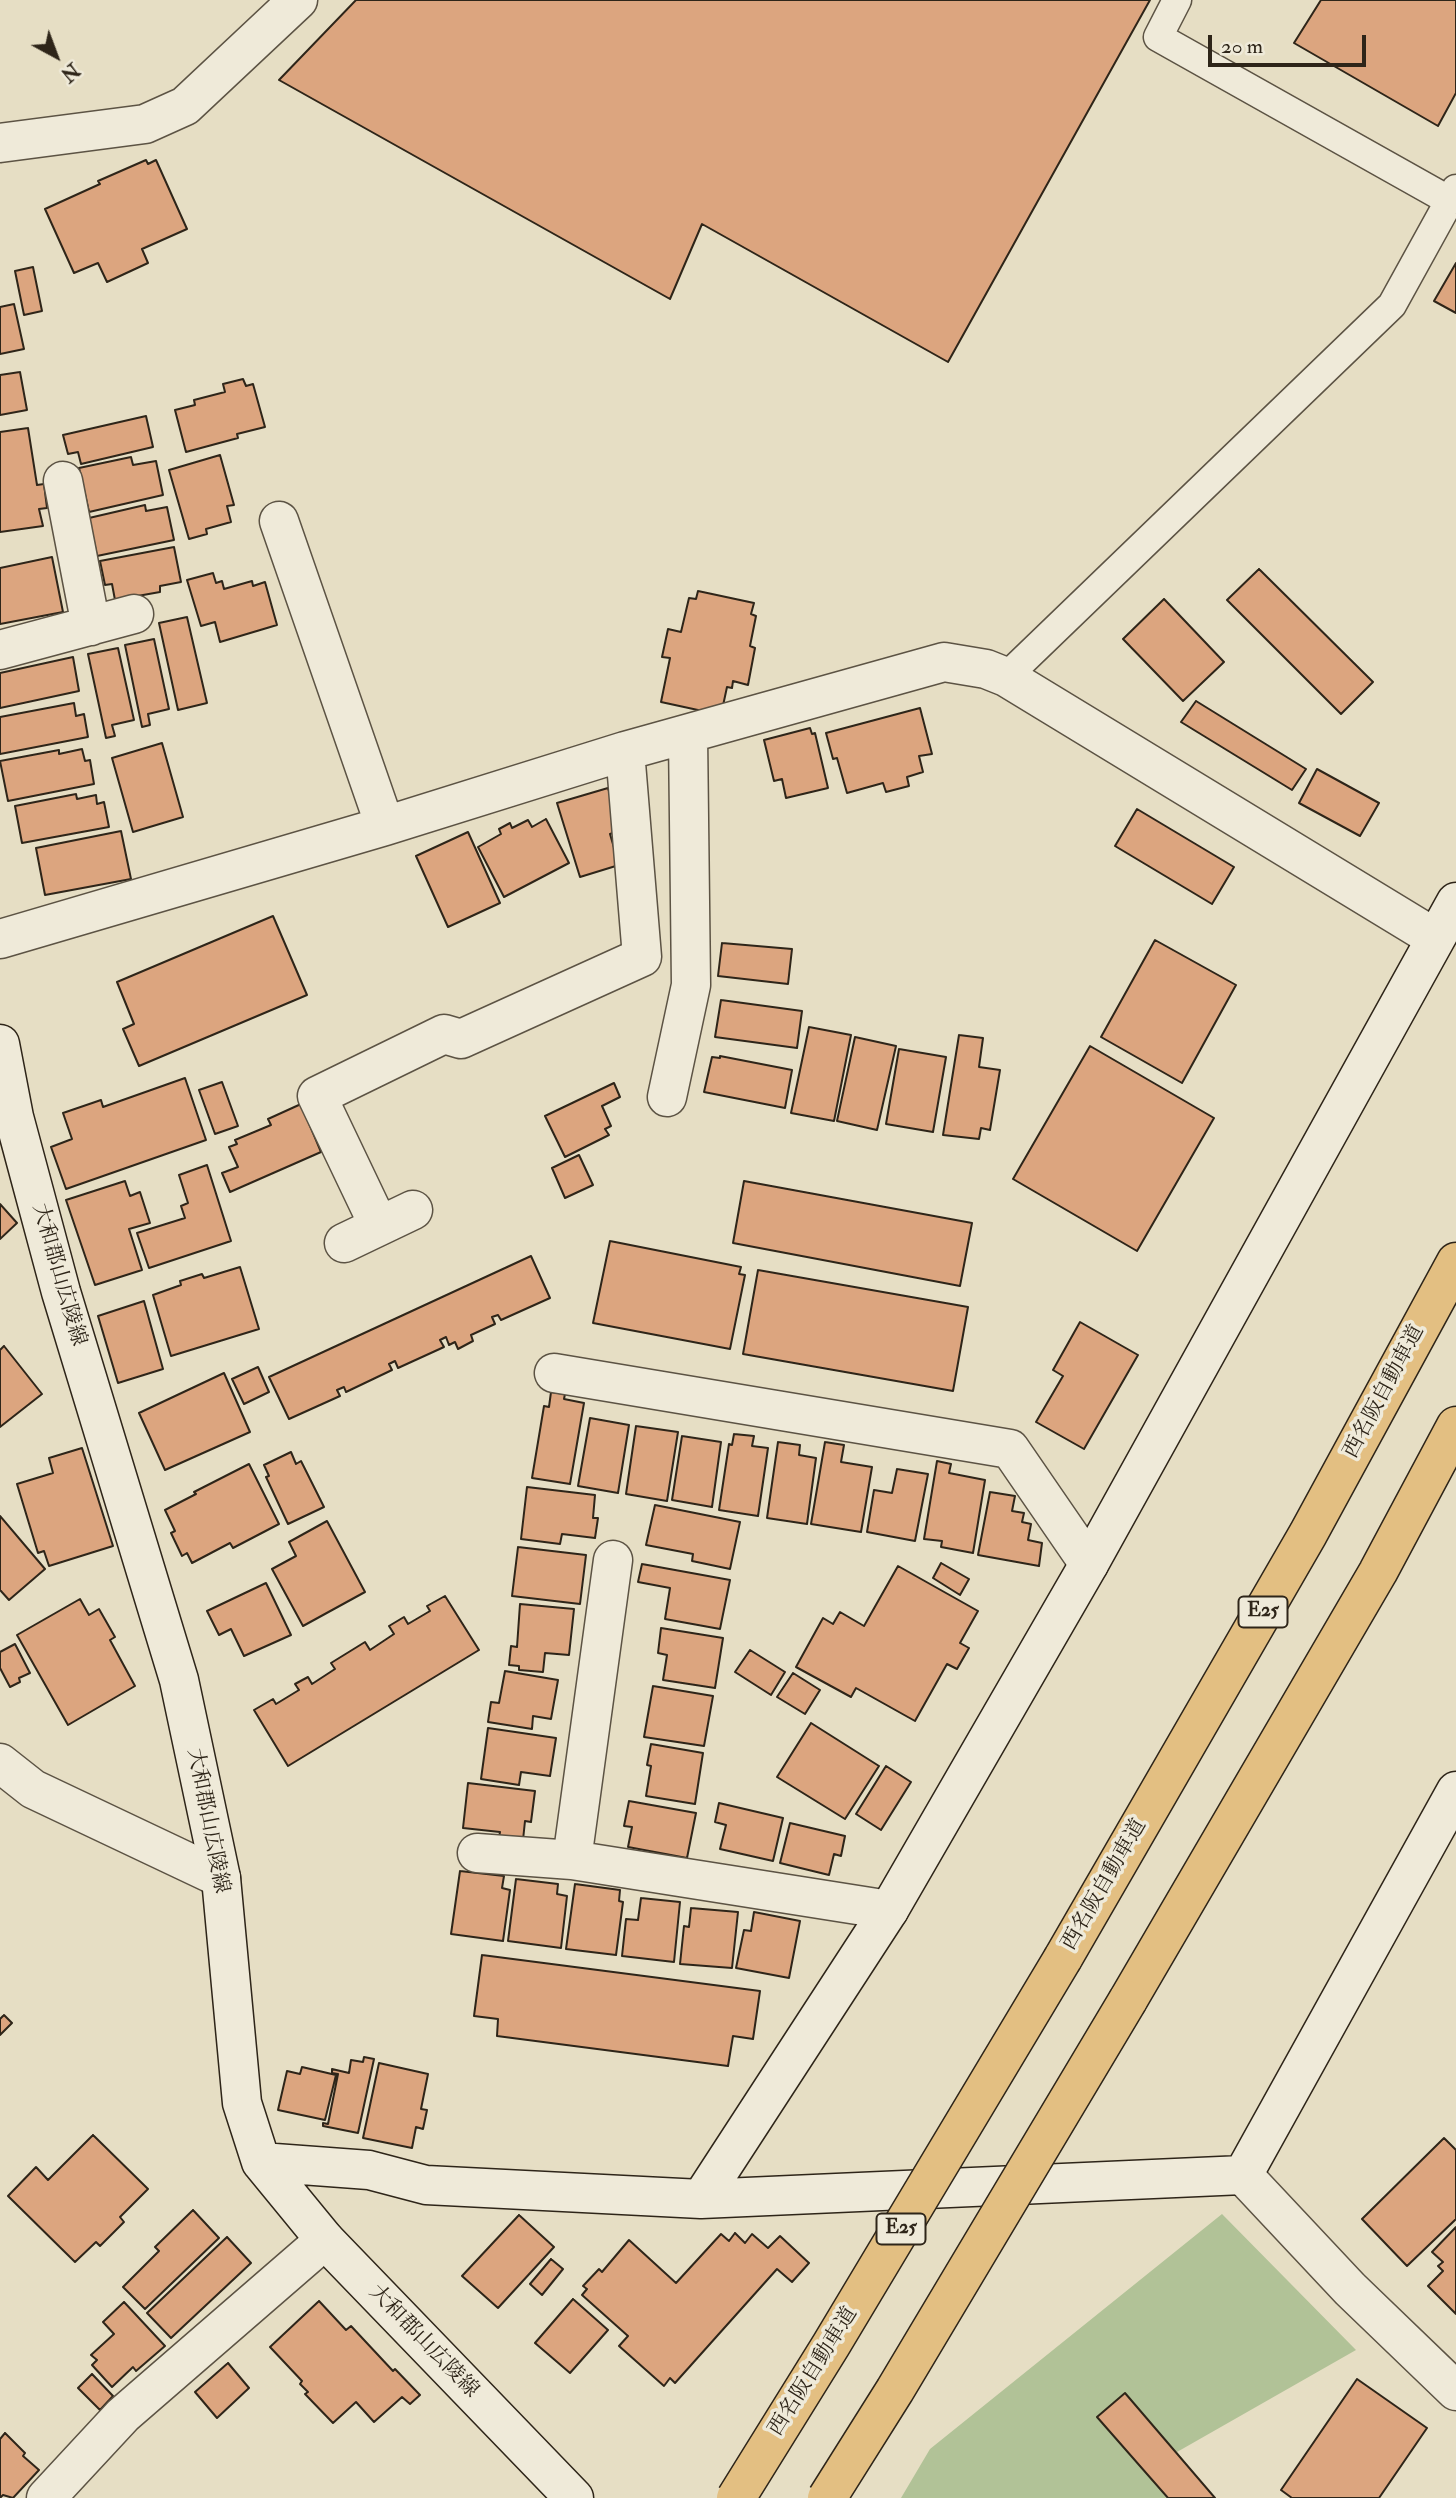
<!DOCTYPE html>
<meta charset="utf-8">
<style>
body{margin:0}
#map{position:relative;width:1456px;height:2498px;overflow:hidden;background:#e6dec4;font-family:"IM FELL Double Pica",serif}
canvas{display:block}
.north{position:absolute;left:21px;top:21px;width:70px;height:70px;-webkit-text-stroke:5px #efead9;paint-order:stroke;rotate:139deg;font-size:19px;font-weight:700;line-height:28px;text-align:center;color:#2e2519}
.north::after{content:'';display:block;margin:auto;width:24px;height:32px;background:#2e2519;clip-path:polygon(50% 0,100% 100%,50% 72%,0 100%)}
.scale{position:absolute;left:1208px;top:35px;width:158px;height:32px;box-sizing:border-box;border:4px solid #2e2519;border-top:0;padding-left:9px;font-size:21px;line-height:24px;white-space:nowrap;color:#2e2519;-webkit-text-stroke:5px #efead9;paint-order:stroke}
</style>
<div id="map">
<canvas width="1456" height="2498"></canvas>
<div class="north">N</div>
<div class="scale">20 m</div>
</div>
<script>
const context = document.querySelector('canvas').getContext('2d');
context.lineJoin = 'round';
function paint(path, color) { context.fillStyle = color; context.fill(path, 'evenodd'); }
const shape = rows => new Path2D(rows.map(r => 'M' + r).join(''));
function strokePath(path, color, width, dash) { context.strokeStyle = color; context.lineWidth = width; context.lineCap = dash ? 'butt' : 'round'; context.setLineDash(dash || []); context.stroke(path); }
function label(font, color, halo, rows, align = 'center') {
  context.font = font + ' "IM FELL Double Pica","Noto Serif JP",serif'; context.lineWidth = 7; context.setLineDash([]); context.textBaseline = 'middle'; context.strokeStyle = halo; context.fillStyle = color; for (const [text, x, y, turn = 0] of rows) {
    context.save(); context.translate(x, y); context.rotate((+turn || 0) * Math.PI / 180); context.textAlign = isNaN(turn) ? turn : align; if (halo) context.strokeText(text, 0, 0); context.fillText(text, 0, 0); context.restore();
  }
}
paint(shape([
 [1222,2214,1356,2350,1177,2452,1214,2498,901,2498,930,2449]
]), '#b1c297');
const building = shape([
 [356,0,1150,0,948,362,702,224,670,299,279,80,356,0],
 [1321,0,1456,0,1456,93,1438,126,1294,43,1321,0],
 [146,160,148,164,156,160,187,229,142,249,148,263,107,282,98,263,74,273,45,209,100,184,98,181,146,160],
 [1456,263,1456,313,1434,301,1456,263],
 [33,267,42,311,24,315,15,271,33,267],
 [14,304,24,349,0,354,0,307,14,304],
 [20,372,27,410,0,415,0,375,20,372],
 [243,379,246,386,253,384,265,427,237,434,238,438,186,452,175,410,195,405,194,400,225,392,223,384,243,379],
 [146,416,153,447,81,464,78,452,68,454,63,435,146,416],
 [28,428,37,485,44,484,47,508,39,509,43,526,0,532,0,432,28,428],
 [220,455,234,505,227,506,231,522,206,529,207,534,189,539,169,470,220,455],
 [131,457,133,465,156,461,163,495,89,512,79,468,131,457],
 [145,505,146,511,167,507,174,540,97,556,89,518,145,505],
 [174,547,181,582,160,586,160,592,115,600,112,584,105,585,100,561,174,547],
 [52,557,63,612,0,624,0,568,52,557],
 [1259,569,1373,682,1341,714,1227,600,1259,569],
 [213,573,216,583,222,581,224,589,252,581,253,586,265,582,277,625,220,642,215,622,201,626,187,580,213,573],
 [698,591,754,603,751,614,756,616,750,646,755,648,748,685,733,681,732,688,727,687,721,715,661,702,670,658,662,657,668,629,681,632,689,598,696,599,698,591],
 [1164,599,1224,662,1183,701,1123,639,1164,599],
 [187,617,207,703,178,710,159,623,187,617],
 [154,639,169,709,148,714,150,725,142,727,125,645,154,639],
 [118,648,134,720,112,725,115,736,106,738,88,654,118,648],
 [73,657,79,691,0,708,0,673,73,657],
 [1196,701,1306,769,1292,790,1181,722,1196,701],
 [74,703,76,716,84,714,88,737,0,754,0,717,74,703],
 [920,708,932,754,919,756,923,772,907,777,909,786,886,792,883,783,847,793,837,758,833,759,826,733,920,708],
 [810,728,812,734,815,733,828,788,786,798,782,779,774,781,764,740,810,728],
 [162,743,183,817,133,832,112,758,162,743],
 [82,749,85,761,90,760,94,784,8,801,0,761,59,750,59,754,82,749],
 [1317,769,1379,803,1360,836,1299,803,1317,769],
 [608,788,621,830,610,834,619,865,580,877,557,803,608,788],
 [76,794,77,799,96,795,97,804,104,802,109,827,22,843,15,806,76,794],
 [1137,809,1234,867,1212,904,1115,846,1137,809],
 [546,819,569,863,504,897,478,847,501,834,499,829,510,823,512,828,528,820,532,827,546,819],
 [121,831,131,879,45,895,36,848,121,831],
 [468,832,500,903,448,927,416,856,468,832],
 [273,916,307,995,139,1066,123,1029,134,1024,117,982,273,916],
 [1155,940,1236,985,1182,1083,1101,1037,1155,940],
 [722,943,792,949,788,984,718,976,722,943],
 [721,1000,802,1011,797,1048,715,1037,721,1000],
 [809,1027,851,1035,834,1121,791,1113,809,1027],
 [959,1035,983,1038,979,1067,1000,1070,990,1130,981,1128,979,1139,943,1135,959,1035],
 [855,1037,896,1046,877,1130,837,1121,855,1037],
 [1090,1046,1214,1118,1137,1251,1013,1179,1090,1046],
 [899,1049,946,1057,933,1132,886,1124,899,1049],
 [720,1056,792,1070,785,1108,704,1092,712,1057,720,1058,720,1056],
 [185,1078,206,1140,66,1189,51,1147,72,1139,63,1113,101,1100,103,1107,185,1078],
 [222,1082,238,1126,215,1134,199,1090,222,1082],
 [614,1083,620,1097,602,1106,611,1126,605,1129,609,1135,565,1157,545,1116,614,1083],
 [301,1104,321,1152,230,1192,222,1173,238,1167,229,1147,237,1144,235,1140,271,1125,268,1119,301,1104],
 [579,1155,593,1185,565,1198,552,1168,579,1155],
 [207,1165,231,1241,149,1268,137,1233,185,1218,181,1206,188,1203,179,1175,207,1165],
 [125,1181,130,1196,140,1192,150,1223,129,1229,142,1270,95,1285,66,1200,125,1181],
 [744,1181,972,1223,960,1286,733,1243,744,1181],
 [0,1204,17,1223,0,1239,0,1204],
 [610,1241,741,1267,739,1274,745,1275,730,1349,593,1323,610,1241],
 [531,1256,550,1298,501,1320,498,1315,492,1317,495,1324,471,1335,473,1341,458,1349,455,1342,449,1345,446,1337,440,1340,444,1347,398,1368,395,1361,389,1364,392,1370,346,1392,344,1387,337,1390,340,1396,289,1419,269,1377,531,1256],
 [240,1267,259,1329,171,1356,153,1295,181,1285,180,1281,202,1274,204,1278,240,1267],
 [758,1270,968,1307,953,1391,743,1354,758,1270],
 [144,1301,163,1369,118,1383,98,1316,144,1301],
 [1080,1322,1138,1355,1084,1449,1036,1422,1063,1376,1053,1370,1080,1322],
 [4,1346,42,1394,0,1427,0,1350,4,1346],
 [258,1367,269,1392,244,1404,232,1379,258,1367],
 [224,1373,250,1432,165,1470,139,1413,224,1373],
 [551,1392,565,1394,564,1399,584,1403,570,1484,532,1478,544,1406,549,1407,551,1392],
 [590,1418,629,1425,618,1493,578,1486,590,1418],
 [636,1426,678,1432,667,1501,626,1494,636,1426],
 [734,1434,754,1436,752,1446,768,1448,758,1516,719,1510,729,1444,732,1445,734,1434],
 [682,1436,721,1442,712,1507,672,1500,682,1436],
 [778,1442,800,1445,799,1455,816,1458,807,1524,767,1518,778,1442],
 [825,1442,844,1445,841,1462,872,1467,861,1532,811,1524,825,1442],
 [82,1448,113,1546,49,1566,44,1551,38,1553,17,1484,53,1473,49,1458,82,1448],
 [291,1452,296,1464,301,1461,324,1507,288,1524,266,1477,269,1476,264,1465,291,1452],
 [937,1461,951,1464,949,1473,985,1480,973,1553,941,1547,942,1541,924,1539,937,1461],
 [249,1464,279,1524,233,1548,230,1543,192,1563,187,1553,182,1556,171,1533,175,1531,165,1510,196,1494,194,1492,249,1464],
 [897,1469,928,1474,915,1541,867,1532,874,1490,892,1493,897,1469],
 [527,1487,595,1495,593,1518,598,1518,595,1538,562,1534,560,1544,521,1539,527,1487],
 [990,1492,1015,1496,1012,1511,1024,1513,1022,1522,1031,1524,1028,1540,1042,1543,1039,1566,978,1555,990,1492],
 [655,1505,740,1522,730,1569,692,1561,693,1554,646,1545,655,1505],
 [0,1516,45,1569,9,1600,0,1590,0,1516],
 [327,1521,365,1592,303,1626,272,1569,296,1556,289,1542,327,1521],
 [518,1547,586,1555,580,1604,512,1596,518,1547],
 [941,1563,969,1579,960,1595,933,1578,941,1563],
 [642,1564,730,1580,720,1629,665,1619,670,1588,638,1582,642,1564],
 [898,1566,978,1611,960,1643,969,1648,957,1669,947,1664,915,1721,856,1688,851,1697,796,1667,823,1618,833,1624,840,1612,864,1626,898,1566],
 [266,1583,291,1635,244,1656,231,1629,219,1635,207,1611,266,1583],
 [445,1596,479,1650,288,1766,254,1710,273,1699,276,1704,299,1690,295,1684,308,1677,312,1684,335,1669,331,1663,365,1642,370,1650,394,1634,389,1626,404,1617,408,1624,430,1611,427,1606,445,1596],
 [80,1599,89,1615,99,1609,115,1637,110,1640,135,1686,68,1725,17,1635,80,1599],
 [520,1604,574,1609,569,1655,545,1653,543,1672,519,1670,519,1666,509,1665,511,1646,517,1647,520,1604],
 [661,1628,723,1638,715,1688,663,1680,667,1655,658,1653,661,1628],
 [15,1644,30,1673,19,1678,20,1682,10,1687,0,1668,0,1652,15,1644],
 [750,1650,785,1672,771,1695,735,1672,750,1650],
 [505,1671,558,1680,551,1719,533,1716,532,1729,488,1722,491,1702,499,1703,505,1671],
 [793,1673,820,1690,805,1714,777,1697,793,1673],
 [653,1686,713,1696,704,1746,644,1737,653,1686],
 [811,1723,879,1766,845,1819,777,1777,811,1723],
 [488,1728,556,1738,550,1776,521,1772,519,1785,481,1779,488,1728],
 [651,1744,703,1753,695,1804,646,1796,651,1766,647,1765,651,1744],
 [886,1766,911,1782,881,1830,856,1814,886,1766],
 [468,1783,535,1791,531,1822,525,1821,523,1840,499,1837,500,1832,463,1828,468,1783],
 [629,1801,696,1813,687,1858,628,1847,632,1827,624,1826,629,1801],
 [719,1803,783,1818,773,1861,720,1849,726,1825,715,1822,719,1803],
 [790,1823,845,1836,841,1856,834,1854,829,1875,780,1863,790,1823],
 [460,1871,504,1876,502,1888,510,1890,503,1941,451,1934,460,1871],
 [516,1879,558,1884,557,1894,567,1896,561,1948,508,1941,516,1879],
 [575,1884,620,1890,619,1901,623,1902,616,1955,566,1949,575,1884],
 [641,1898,680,1902,674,1962,622,1956,626,1919,638,1920,641,1898],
 [691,1908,738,1912,732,1968,680,1964,684,1926,689,1927,691,1908],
 [754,1912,800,1921,789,1978,736,1968,744,1930,751,1931,754,1912],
 [482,1955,760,1991,753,2039,733,2036,728,2066,497,2036,498,2019,474,2016,482,1955],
 [4,2015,12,2023,0,2035,0,2019,4,2015],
 [364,2057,374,2059,358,2133,323,2126,323,2123,328,2124,338,2074,332,2073,332,2069,349,2073,351,2060,363,2062,364,2057],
 [379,2063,428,2074,421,2109,427,2110,423,2129,416,2127,412,2148,363,2138,379,2063],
 [302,2067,336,2075,325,2120,278,2110,287,2071,300,2074,302,2067],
 [93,2135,148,2189,120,2217,124,2222,100,2246,96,2242,75,2262,8,2196,36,2167,48,2180,93,2135],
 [1444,2138,1456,2150,1456,2219,1407,2266,1362,2219,1444,2138],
 [193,2210,219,2238,145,2309,123,2287,159,2251,155,2247,193,2210],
 [519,2215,554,2247,498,2308,462,2276,519,2215],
 [1456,2227,1456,2314,1428,2286,1443,2271,1438,2266,1443,2262,1432,2252,1456,2227],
 [735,2233,745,2243,752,2234,768,2248,780,2236,809,2263,792,2282,777,2269,675,2383,670,2378,664,2386,619,2346,628,2336,582,2295,587,2289,583,2286,599,2269,602,2272,629,2240,676,2283,721,2234,729,2241,735,2233],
 [227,2237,251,2263,171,2338,147,2313,227,2237],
 [551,2259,563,2269,542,2295,530,2284,551,2259],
 [573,2299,608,2330,570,2373,535,2343,573,2299],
 [319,2301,346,2330,351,2326,393,2371,395,2369,420,2395,410,2404,402,2397,374,2422,356,2402,333,2423,305,2394,308,2392,300,2384,302,2381,270,2347,319,2301],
 [124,2302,165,2346,136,2371,133,2367,112,2387,92,2365,97,2360,91,2355,114,2334,103,2322,124,2302],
 [228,2363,249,2388,217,2418,195,2392,228,2363],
 [92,2374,113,2396,100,2410,78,2388,92,2374],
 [1357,2379,1427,2428,1379,2498,1292,2498,1281,2490,1357,2379],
 [1125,2393,1215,2498,1168,2498,1097,2417,1125,2393],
 [5,2433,25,2453,23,2456,39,2470,13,2498,3,2495,0,2498,0,2439,5,2433]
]);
paint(building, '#dca57f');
strokePath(building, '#2e2519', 2);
const lane = shape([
 [1177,0,1158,37,1450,201],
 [1006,677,1392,305,1456,189]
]);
const street = shape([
 [0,143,145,124,185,106,298,0],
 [63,481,91,626],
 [279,521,385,826],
 [0,650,134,614],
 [0,939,385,826,625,751,944,662,986,669,1006,677,1435,938],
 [667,1097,691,985,688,735],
 [379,1226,317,1096,444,1034,461,1039,642,957,625,751],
 [344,1243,413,1210],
 [554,1373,1010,1449,1089,1564],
 [0,1763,33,1789,221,1878],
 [477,1853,572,1860,889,1910],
 [572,1860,613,1560],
 [1243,2175,1350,2289,1456,2391],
 [46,2498,123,2415,325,2240]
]);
const secondary = shape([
 [0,1044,14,1117,61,1292,179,1680,221,1878,242,2103,261,2162,325,2240,574,2498],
 [261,2162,369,2170,426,2185,701,2199,1243,2175,1456,1791],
 [701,2199,889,1910,1089,1564,1456,902]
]);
const highway = shape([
 [1063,1958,1308,1534,1456,1262],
 [1128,2000,1378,1572,1456,1426]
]);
strokePath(lane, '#5c5344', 31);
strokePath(street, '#5c5344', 41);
strokePath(secondary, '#2e2519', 41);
strokePath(highway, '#2e2519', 41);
strokePath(lane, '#efead9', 28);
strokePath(street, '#efead9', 38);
strokePath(secondary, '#efead9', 38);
strokePath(highway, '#e3bf82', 38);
const highwayBridge = shape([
 [736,2498,831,2345,1063,1958],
 [827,2498,895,2390,1128,2000]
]);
strokePath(highwayBridge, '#2e2519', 41, []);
strokePath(highwayBridge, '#e3bf82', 38);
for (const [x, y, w] of [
 [1263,1612,49],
 [901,2229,49]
]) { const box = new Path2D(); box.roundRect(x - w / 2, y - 15.5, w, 31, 5); context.fillStyle = '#efead9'; context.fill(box); strokePath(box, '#2e2519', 2); }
label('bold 19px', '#2e2519', null, [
 ["E25",1263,1612],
 ["E25",901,2229]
]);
label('21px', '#2e2519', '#efead9', [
 ["大和郡山広陵線",58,1275,74],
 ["西名阪自動車道",1385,1392,-62],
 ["大和郡山広陵線",207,1821,79],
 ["西名阪自動車道",1105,1885,-60],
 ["大和郡山広陵線",423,2342,46],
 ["西名阪自動車道",814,2372,-58]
]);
</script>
